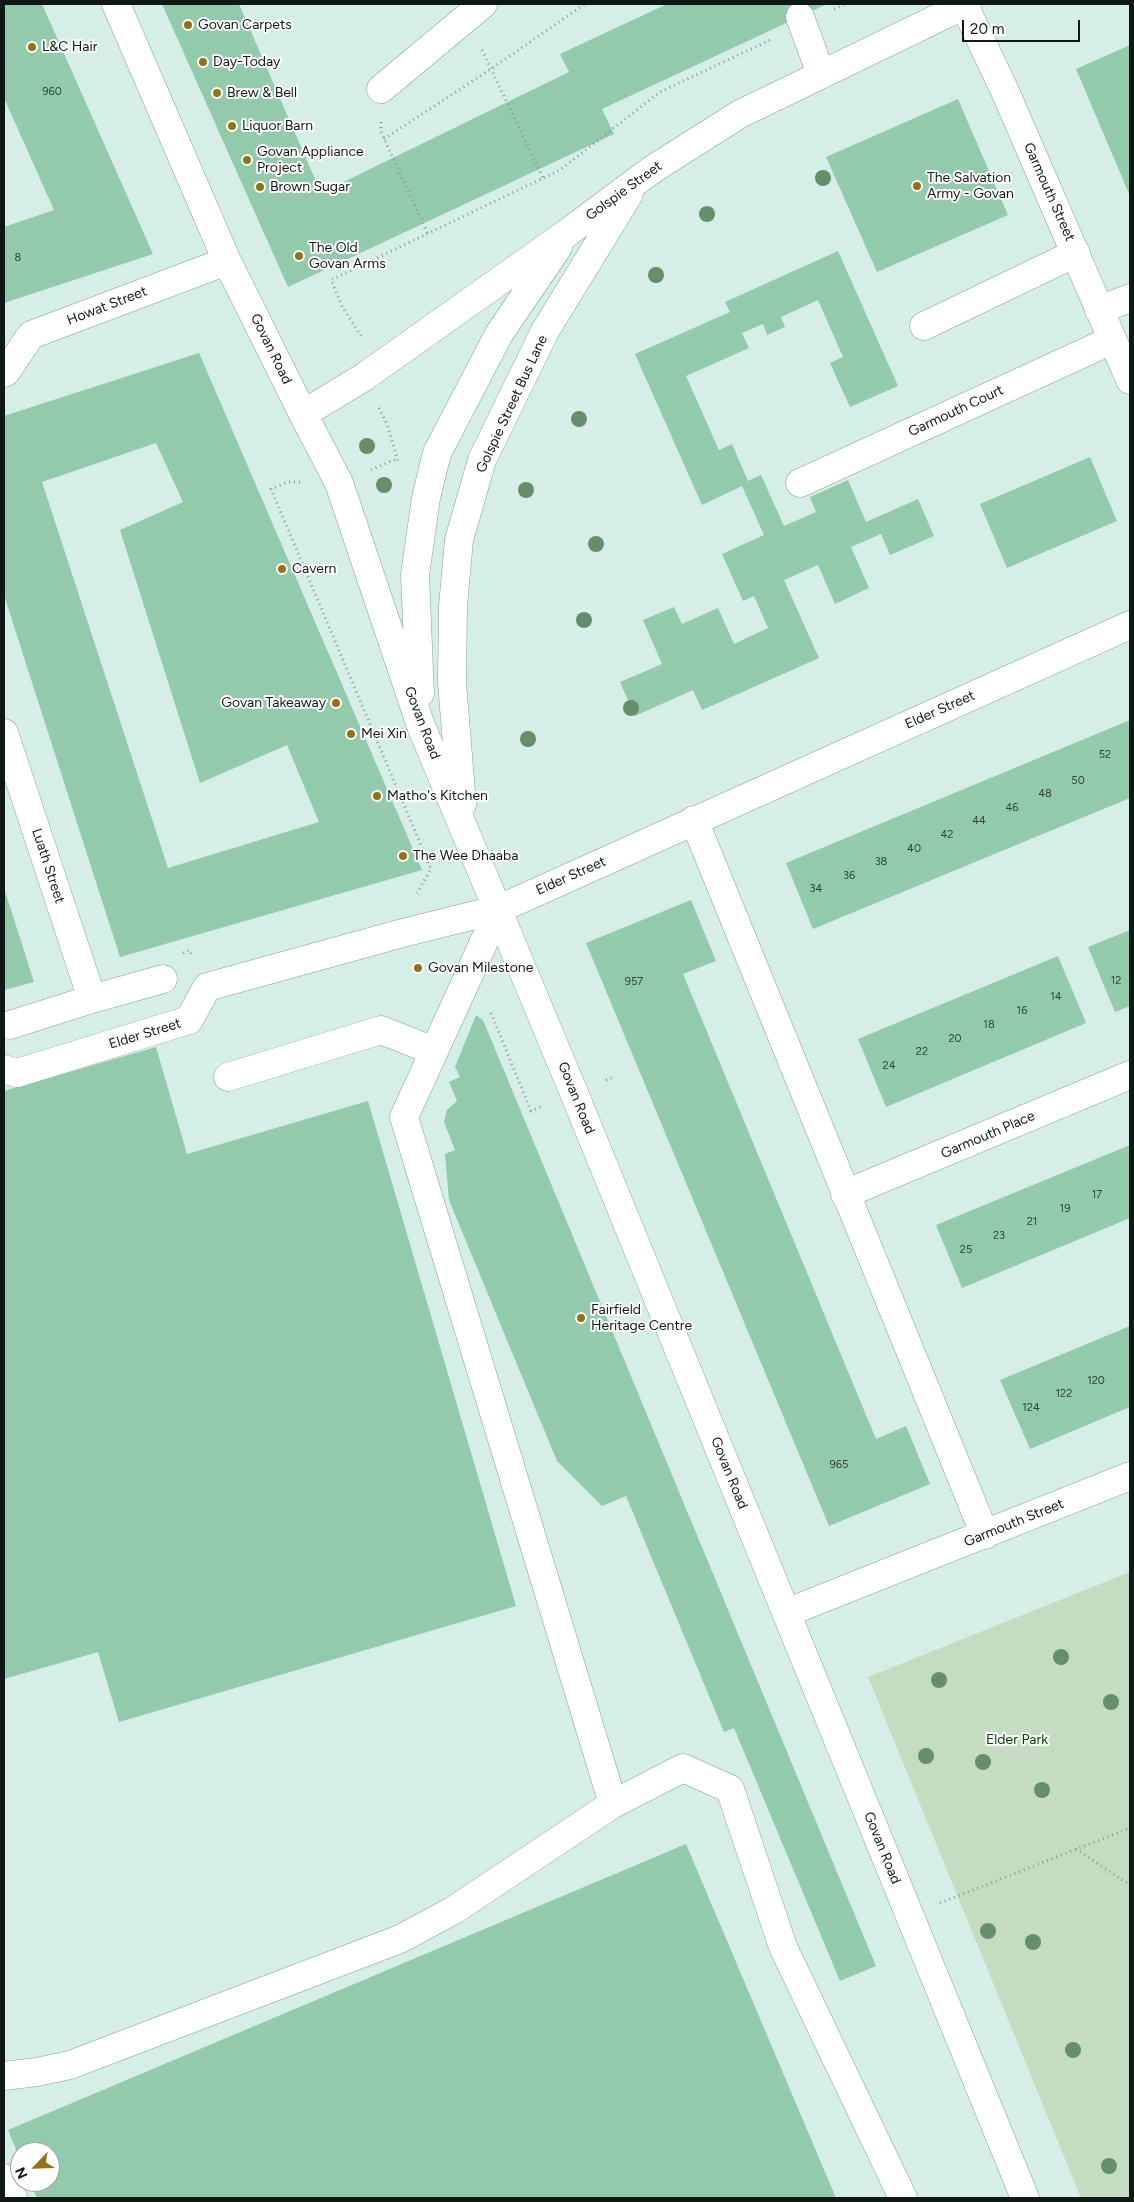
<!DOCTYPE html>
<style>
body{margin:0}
#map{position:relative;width:1134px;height:2202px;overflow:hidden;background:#d5eee8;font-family:Figtree,sans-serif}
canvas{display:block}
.frame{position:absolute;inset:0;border:5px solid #101816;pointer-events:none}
.north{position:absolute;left:10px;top:2142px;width:50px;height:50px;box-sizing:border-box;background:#fff;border:1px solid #9fa3a2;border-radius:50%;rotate:246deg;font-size:14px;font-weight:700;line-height:20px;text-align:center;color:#101816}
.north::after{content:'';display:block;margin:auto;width:18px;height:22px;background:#927219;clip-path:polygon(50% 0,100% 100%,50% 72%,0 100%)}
.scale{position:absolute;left:962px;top:20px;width:118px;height:22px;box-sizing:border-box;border:2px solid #101816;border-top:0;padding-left:6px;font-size:15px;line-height:18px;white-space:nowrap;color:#101816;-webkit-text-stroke:4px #fff;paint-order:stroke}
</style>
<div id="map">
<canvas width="1134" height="2202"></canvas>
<div class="frame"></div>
<div class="north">N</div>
<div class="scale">20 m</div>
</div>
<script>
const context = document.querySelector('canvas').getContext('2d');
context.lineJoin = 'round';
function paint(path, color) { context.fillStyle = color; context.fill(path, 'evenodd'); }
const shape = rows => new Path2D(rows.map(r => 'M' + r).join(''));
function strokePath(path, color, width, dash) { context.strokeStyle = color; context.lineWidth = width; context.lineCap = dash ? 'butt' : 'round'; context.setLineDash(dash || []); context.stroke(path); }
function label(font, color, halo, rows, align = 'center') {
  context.font = font + ' Figtree,sans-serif'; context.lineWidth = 4; context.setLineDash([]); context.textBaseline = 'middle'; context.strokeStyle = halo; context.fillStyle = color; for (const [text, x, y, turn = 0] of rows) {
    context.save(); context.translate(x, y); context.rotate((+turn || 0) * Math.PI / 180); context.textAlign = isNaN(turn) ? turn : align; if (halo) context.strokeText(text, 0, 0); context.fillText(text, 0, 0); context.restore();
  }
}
paint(shape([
 [1130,1572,1130,2198,1081,2198,868,1677]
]), '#c4ddc0');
paint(shape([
 [4,4,42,4,153,254,4,303,4,227,54,210,4,98],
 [162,4,239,4,321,193,569,72,560,54,667,4,827,4,602,109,614,134,288,287],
 [1130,45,1130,196,1076,69],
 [958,99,1008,215,877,272,826,157],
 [838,251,898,386,850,407,830,363,843,357,818,300,781,317,785,327,767,335,763,324,742,333,749,348,686,376,719,450,732,444,748,481,761,475,784,526,816,512,810,497,848,480,866,522,918,499,934,536,890,555,881,534,851,547,869,588,835,604,818,565,784,580,819,658,702,710,693,690,635,716,620,682,662,664,643,620,674,607,682,624,718,608,734,644,768,628,754,596,743,601,722,554,764,535,742,486,702,505,635,354,730,312,725,302],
 [199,353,422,870,120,957,4,595,4,416],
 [156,443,183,502,120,530,200,783,287,745,319,822,168,868,42,482],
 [1090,457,1117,521,1007,568,980,504],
 [1130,720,1130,798,813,929,786,863],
 [4,888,34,982,4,990],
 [691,900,716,961,683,974,876,1439,906,1426,930,1484,829,1526,586,943],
 [1130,930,1130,1006,1115,1012,1088,947],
 [1058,956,1086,1023,886,1107,858,1039],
 [476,1015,483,1020,876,1966,840,1981,734,1728,724,1732,626,1496,602,1506,557,1461,449,1200,445,1154,455,1150,444,1122,447,1110,457,1101,449,1082,460,1077,455,1067],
 [156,1047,187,1154,368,1101,516,1606,119,1722,98,1652,4,1679,4,1091],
 [1130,1145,1130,1218,962,1288,936,1225],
 [1130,1326,1130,1407,1030,1449,1000,1380],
 [686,1844,836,2198,37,2198,30,2182,50,2182,50,2152,20,2152,20,2159,8,2130]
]), '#92caab');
const minor = shape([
 [116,4,227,261,303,414,339,483,421,726,574,1093,1025,2198],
 [964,5,1004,89,1130,380],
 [800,17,821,74],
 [381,89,483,4],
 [1099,310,1130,298],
 [924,326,1076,253],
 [4,373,6,372,31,335,227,261],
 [303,414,364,377,567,233,653,169,740,114,967,4],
 [800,483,1112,340],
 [420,693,415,575,426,498,437,453,499,334,558,247],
 [4,733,92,999],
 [462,804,452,683,453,606,459,540,482,460,545,331,629,194],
 [694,820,985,1535],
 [499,909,404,1117,613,1804],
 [10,1025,92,999,163,979],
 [4,1069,17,1073,189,1020,207,987,399,934,499,909,1130,625],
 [228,1077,381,1030,434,1051],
 [845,1194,1130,1075],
 [786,1613,1130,1476],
 [4,2076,37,2072,70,2065,400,1939,454,1910,613,1804,683,1768,730,1789,783,1947,903,2198],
 [4,2178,13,2198]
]);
strokePath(minor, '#879e98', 29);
strokePath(shape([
 [834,9,845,4],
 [482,50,543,178],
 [381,122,381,132,428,234],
 [384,139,491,69,585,4],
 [361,336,342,306,331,280,560,170,660,92,772,39],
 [379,408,387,424,398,461],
 [371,470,398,458],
 [300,482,288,482,271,489,431,869,417,893],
 [183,953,189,950,192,956],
 [491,1013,531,1111,542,1106],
 [606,1080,615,1077],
 [1076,1849,1130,1885],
 [940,1903,1130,1828]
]), '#899c97', 3, [1, 4]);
strokePath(minor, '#fff', 28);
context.fillStyle = '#658e6b';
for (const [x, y] of [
 [823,178],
 [707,214],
 [656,275],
 [579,419],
 [367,446],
 [384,485],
 [526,490],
 [596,544],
 [584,620],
 [631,708],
 [528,739],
 [1061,1657],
 [939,1680],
 [1111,1702],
 [926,1756],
 [983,1762],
 [1042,1790],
 [988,1931],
 [1033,1942],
 [1073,2050],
 [1109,2166]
]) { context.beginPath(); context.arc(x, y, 8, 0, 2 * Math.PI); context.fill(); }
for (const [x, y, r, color] of [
 [188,25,5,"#927219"],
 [32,47,5,"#927219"],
 [203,62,5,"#927219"],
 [217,93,5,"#927219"],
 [232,126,5,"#927219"],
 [247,160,5,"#927219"],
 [917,186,5,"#927219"],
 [260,187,5,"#927219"],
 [299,256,5,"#927219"],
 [282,569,5,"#927219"],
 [336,703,5,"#927219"],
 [351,734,5,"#927219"],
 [377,796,5,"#927219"],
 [403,856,5,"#927219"],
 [418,968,5,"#927219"],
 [581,1318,5,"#927219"]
]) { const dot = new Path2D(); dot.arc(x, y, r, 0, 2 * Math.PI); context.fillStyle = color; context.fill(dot); strokePath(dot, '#fff', 2); }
label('11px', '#30443b', null, [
 ["960",52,92],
 ["8",18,258],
 ["52",1105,755],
 ["50",1078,781],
 ["48",1045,794],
 ["46",1012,808],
 ["44",979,821],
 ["42",947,835],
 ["40",914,849],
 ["38",881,862],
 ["36",849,876],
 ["34",816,889],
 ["12",1116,981],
 ["957",634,982],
 ["14",1056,997],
 ["16",1022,1011],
 ["18",989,1025],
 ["20",955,1039],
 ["22",922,1052],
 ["24",889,1066],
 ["17",1097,1195],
 ["19",1065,1209],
 ["21",1032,1222],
 ["23",999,1236],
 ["25",966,1250],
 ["120",1096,1381],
 ["122",1064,1394],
 ["124",1031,1408],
 ["965",839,1465]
]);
label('14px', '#101816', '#fff', [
 ["Govan Carpets",198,25],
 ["L&C Hair",42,47],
 ["Day-Today",213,62],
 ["Brew & Bell",227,93],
 ["Liquor Barn",242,126],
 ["Govan Appliance",257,152],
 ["Project",257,168],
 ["The Salvation",927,178],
 ["Army - Govan",927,194],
 ["Brown Sugar",270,187],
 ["The Old",309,248],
 ["Govan Arms",309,264],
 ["Cavern",292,569],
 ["Govan Takeaway",326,703,"right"],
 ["Mei Xin",361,734],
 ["Matho's Kitchen",387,796],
 ["The Wee Dhaaba",413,856],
 ["Govan Milestone",428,968],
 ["Fairfield",591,1310],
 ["Heritage Centre",591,1326]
], 'left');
label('14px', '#101816', '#fff', [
 ["Golspie Street",624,191,-36],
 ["Garmouth Street",1049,192,66],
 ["Howat Street",107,306,-21],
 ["Govan Road",271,349,64],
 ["Golspie Street Bus Lane",512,404,-65],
 ["Garmouth Court",956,411,-25],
 ["Elder Street",940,710,-24],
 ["Govan Road",422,723,69],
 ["Luath Street",48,866,72],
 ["Elder Street",571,876,-24],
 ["Elder Street",145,1034,-17],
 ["Govan Road",576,1098,68],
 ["Garmouth Place",988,1135,-23],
 ["Govan Road",729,1473,68],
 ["Garmouth Street",1014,1523,-22],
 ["Govan Road",882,1848,68]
]);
label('14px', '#0a4004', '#fff', [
 ["Elder Park",1017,1740]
]);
</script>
